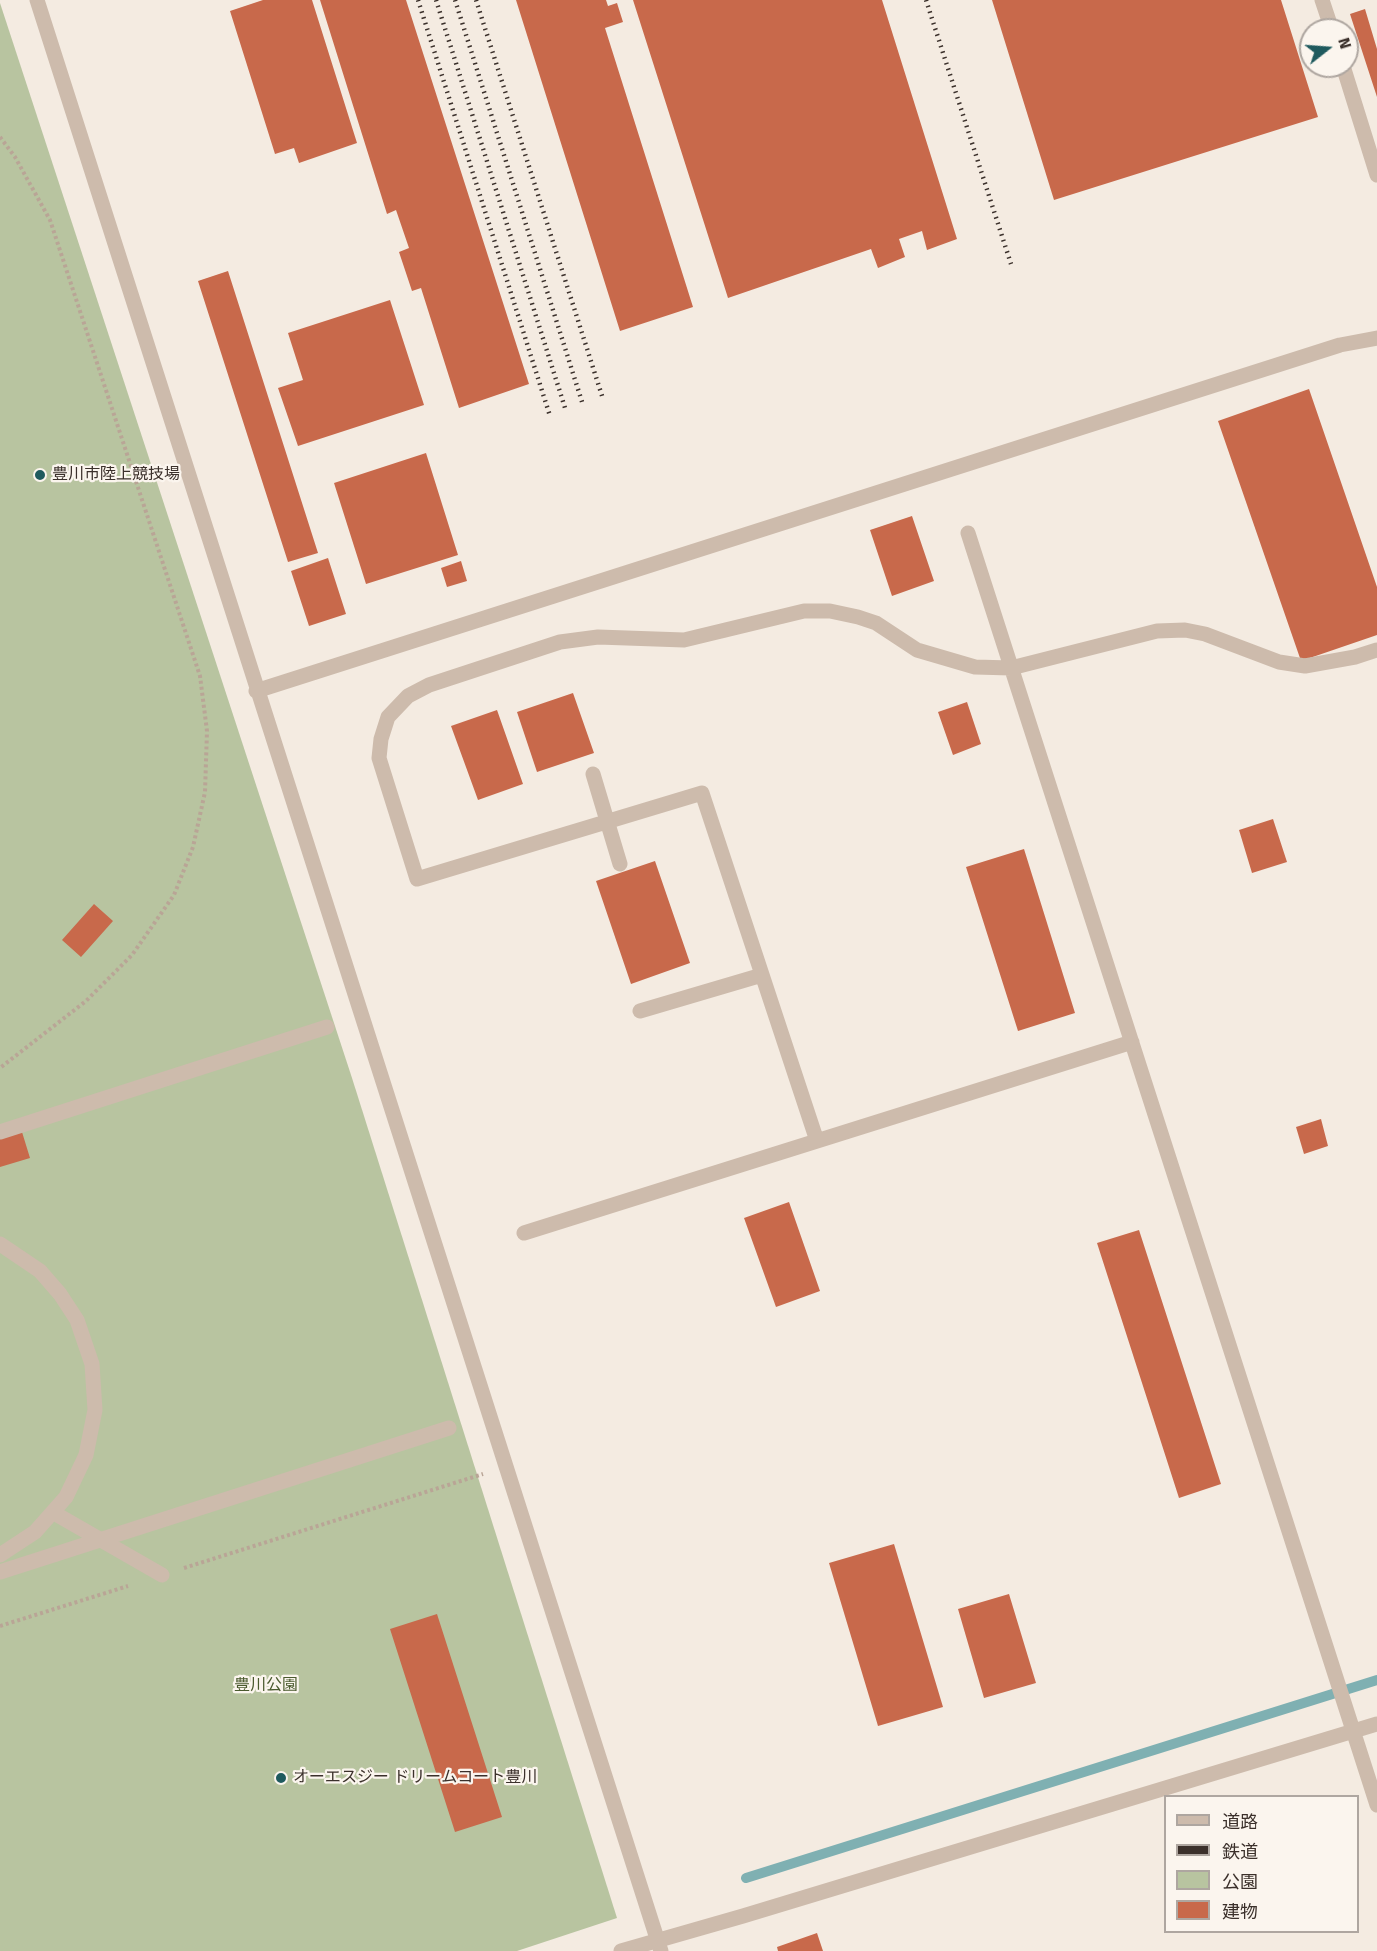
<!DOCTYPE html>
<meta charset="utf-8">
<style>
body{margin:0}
#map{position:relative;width:1377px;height:1951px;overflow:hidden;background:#f4ebe1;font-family:"Fira Sans","Noto Sans JP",sans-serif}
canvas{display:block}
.legend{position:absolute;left:1164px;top:1795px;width:195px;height:138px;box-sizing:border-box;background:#fbf5ee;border:2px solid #aea6a0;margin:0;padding:8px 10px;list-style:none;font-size:18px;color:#3b302b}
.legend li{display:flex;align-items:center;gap:12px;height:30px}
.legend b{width:30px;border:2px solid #aea6a0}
.north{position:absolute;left:1299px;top:18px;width:60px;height:60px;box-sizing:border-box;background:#fbf5ee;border:2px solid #aea6a0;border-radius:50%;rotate:73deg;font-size:16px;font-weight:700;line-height:24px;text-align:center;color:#3b302b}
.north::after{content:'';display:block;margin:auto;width:21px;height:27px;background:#1f5a5e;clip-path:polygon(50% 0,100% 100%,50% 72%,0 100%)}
</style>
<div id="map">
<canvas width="1377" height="1951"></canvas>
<ul class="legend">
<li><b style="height:8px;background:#cdbbac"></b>道路</li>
<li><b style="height:8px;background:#3b302b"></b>鉄道</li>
<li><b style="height:16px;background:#b8c4a0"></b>公園</li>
<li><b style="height:16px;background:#c8694b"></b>建物</li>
</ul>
<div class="north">N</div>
</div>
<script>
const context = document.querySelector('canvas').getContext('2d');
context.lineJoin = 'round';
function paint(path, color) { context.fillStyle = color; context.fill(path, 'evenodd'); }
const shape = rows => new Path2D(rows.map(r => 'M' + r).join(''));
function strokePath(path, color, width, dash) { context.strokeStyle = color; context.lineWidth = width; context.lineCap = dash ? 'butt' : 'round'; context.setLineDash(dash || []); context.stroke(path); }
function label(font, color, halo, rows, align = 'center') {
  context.font = font + ' "Fira Sans","Noto Sans JP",sans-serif'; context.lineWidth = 4.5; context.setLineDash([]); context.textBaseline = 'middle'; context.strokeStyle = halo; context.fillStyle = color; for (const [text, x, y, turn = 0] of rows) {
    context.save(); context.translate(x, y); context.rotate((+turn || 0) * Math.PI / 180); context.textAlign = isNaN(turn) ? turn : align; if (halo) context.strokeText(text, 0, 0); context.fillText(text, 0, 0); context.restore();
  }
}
paint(shape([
 [0,3,352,1078,617,1918,517,1951,0,1951]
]), '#b8c4a0');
strokePath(shape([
 [746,1878,1377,1680]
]), '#7fb0b2', 10);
paint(shape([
 [263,0,312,0,357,143,299,163,294,148,275,154,230,11],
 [320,0,406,0,529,384,459,408,421,288,412,291,399,252,409,248,396,210,387,214],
 [516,0,606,0,608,6,617,3,623,22,605,28,693,307,620,331],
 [633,0,882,0,957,239,927,250,922,231,899,239,905,257,878,268,871,249,728,298],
 [992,0,1281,0,1318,117,1054,200],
 [1365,9,1377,49,1377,97,1350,14],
 [228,271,318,553,288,562,198,281],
 [390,300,424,405,298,446,278,388,303,380,288,333],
 [1309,389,1377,587,1377,635,1301,661,1218,421],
 [426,453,458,555,366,584,334,483],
 [912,516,934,581,892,596,870,530],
 [328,558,346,614,309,626,291,571],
 [461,561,467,581,447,587,441,568],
 [573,693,594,753,537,772,517,712],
 [967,702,981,744,953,755,938,712],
 [497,710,523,784,478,800,451,726],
 [1273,819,1287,862,1252,873,1239,830],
 [1024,849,1075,1013,1018,1031,966,867],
 [655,861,690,963,631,984,596,881],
 [94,904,113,921,81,957,62,940],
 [1321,1119,1328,1146,1304,1154,1296,1127],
 [22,1132,30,1158,0,1167,0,1139],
 [789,1202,820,1291,776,1307,744,1218],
 [1139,1230,1221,1484,1179,1498,1097,1243],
 [894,1544,943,1707,878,1726,829,1563],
 [1009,1594,1036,1683,984,1698,958,1609],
 [437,1614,502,1817,455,1832,390,1629],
 [817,1933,823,1951,778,1951,777,1947]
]), '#c8694b');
strokePath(shape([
 [0,137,15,157,50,220,200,676,207,731,205,792,193,847,174,895,132,955,86,1001,0,1068],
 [184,1568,483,1474],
 [0,1626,128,1586]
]), '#b9a596', 4, [3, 3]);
strokePath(shape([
 [37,0,661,1951],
 [1322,0,1332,30],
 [1343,66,1377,175],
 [968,533,1377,1805],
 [256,691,1340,345,1377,338],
 [593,774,620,864],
 [640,1011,762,975],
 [0,1132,327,1027],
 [817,1141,702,793,417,879,379,758,381,739,388,717,408,696,429,685,560,642,598,637,684,640,804,611,830,611,858,617,876,623,917,650,975,667,1011,668,1157,631,1185,630,1205,634,1279,662,1305,666,1355,657,1377,650],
 [524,1233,1132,1042],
 [0,1244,40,1271,60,1294,77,1320,92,1364,95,1410,86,1455,66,1497,35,1532,0,1555],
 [54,1513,162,1575],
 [0,1572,449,1428],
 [621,1951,743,1916,1377,1724]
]), '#cdbbac', 15);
strokePath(shape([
 [418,0,550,416],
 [436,0,566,411],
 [455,0,583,405],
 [476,0,603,399],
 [926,0,1011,264]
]), '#3b302b', 4.5, [1.5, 4.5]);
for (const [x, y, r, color] of [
 [40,475,6,"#1f5a5e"],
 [281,1778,6,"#1f5a5e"]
]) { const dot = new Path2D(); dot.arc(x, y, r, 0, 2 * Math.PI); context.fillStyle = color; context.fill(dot); strokePath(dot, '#fbf5ee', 2); }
label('16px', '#3b302b', '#fbf5ee', [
 ["豊川市陸上競技場",52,475],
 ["オーエスジー ドリームコート豊川",293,1778]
], 'left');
label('16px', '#4a5a2e', '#fbf5ee', [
 ["豊川公園",266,1686]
]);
</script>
